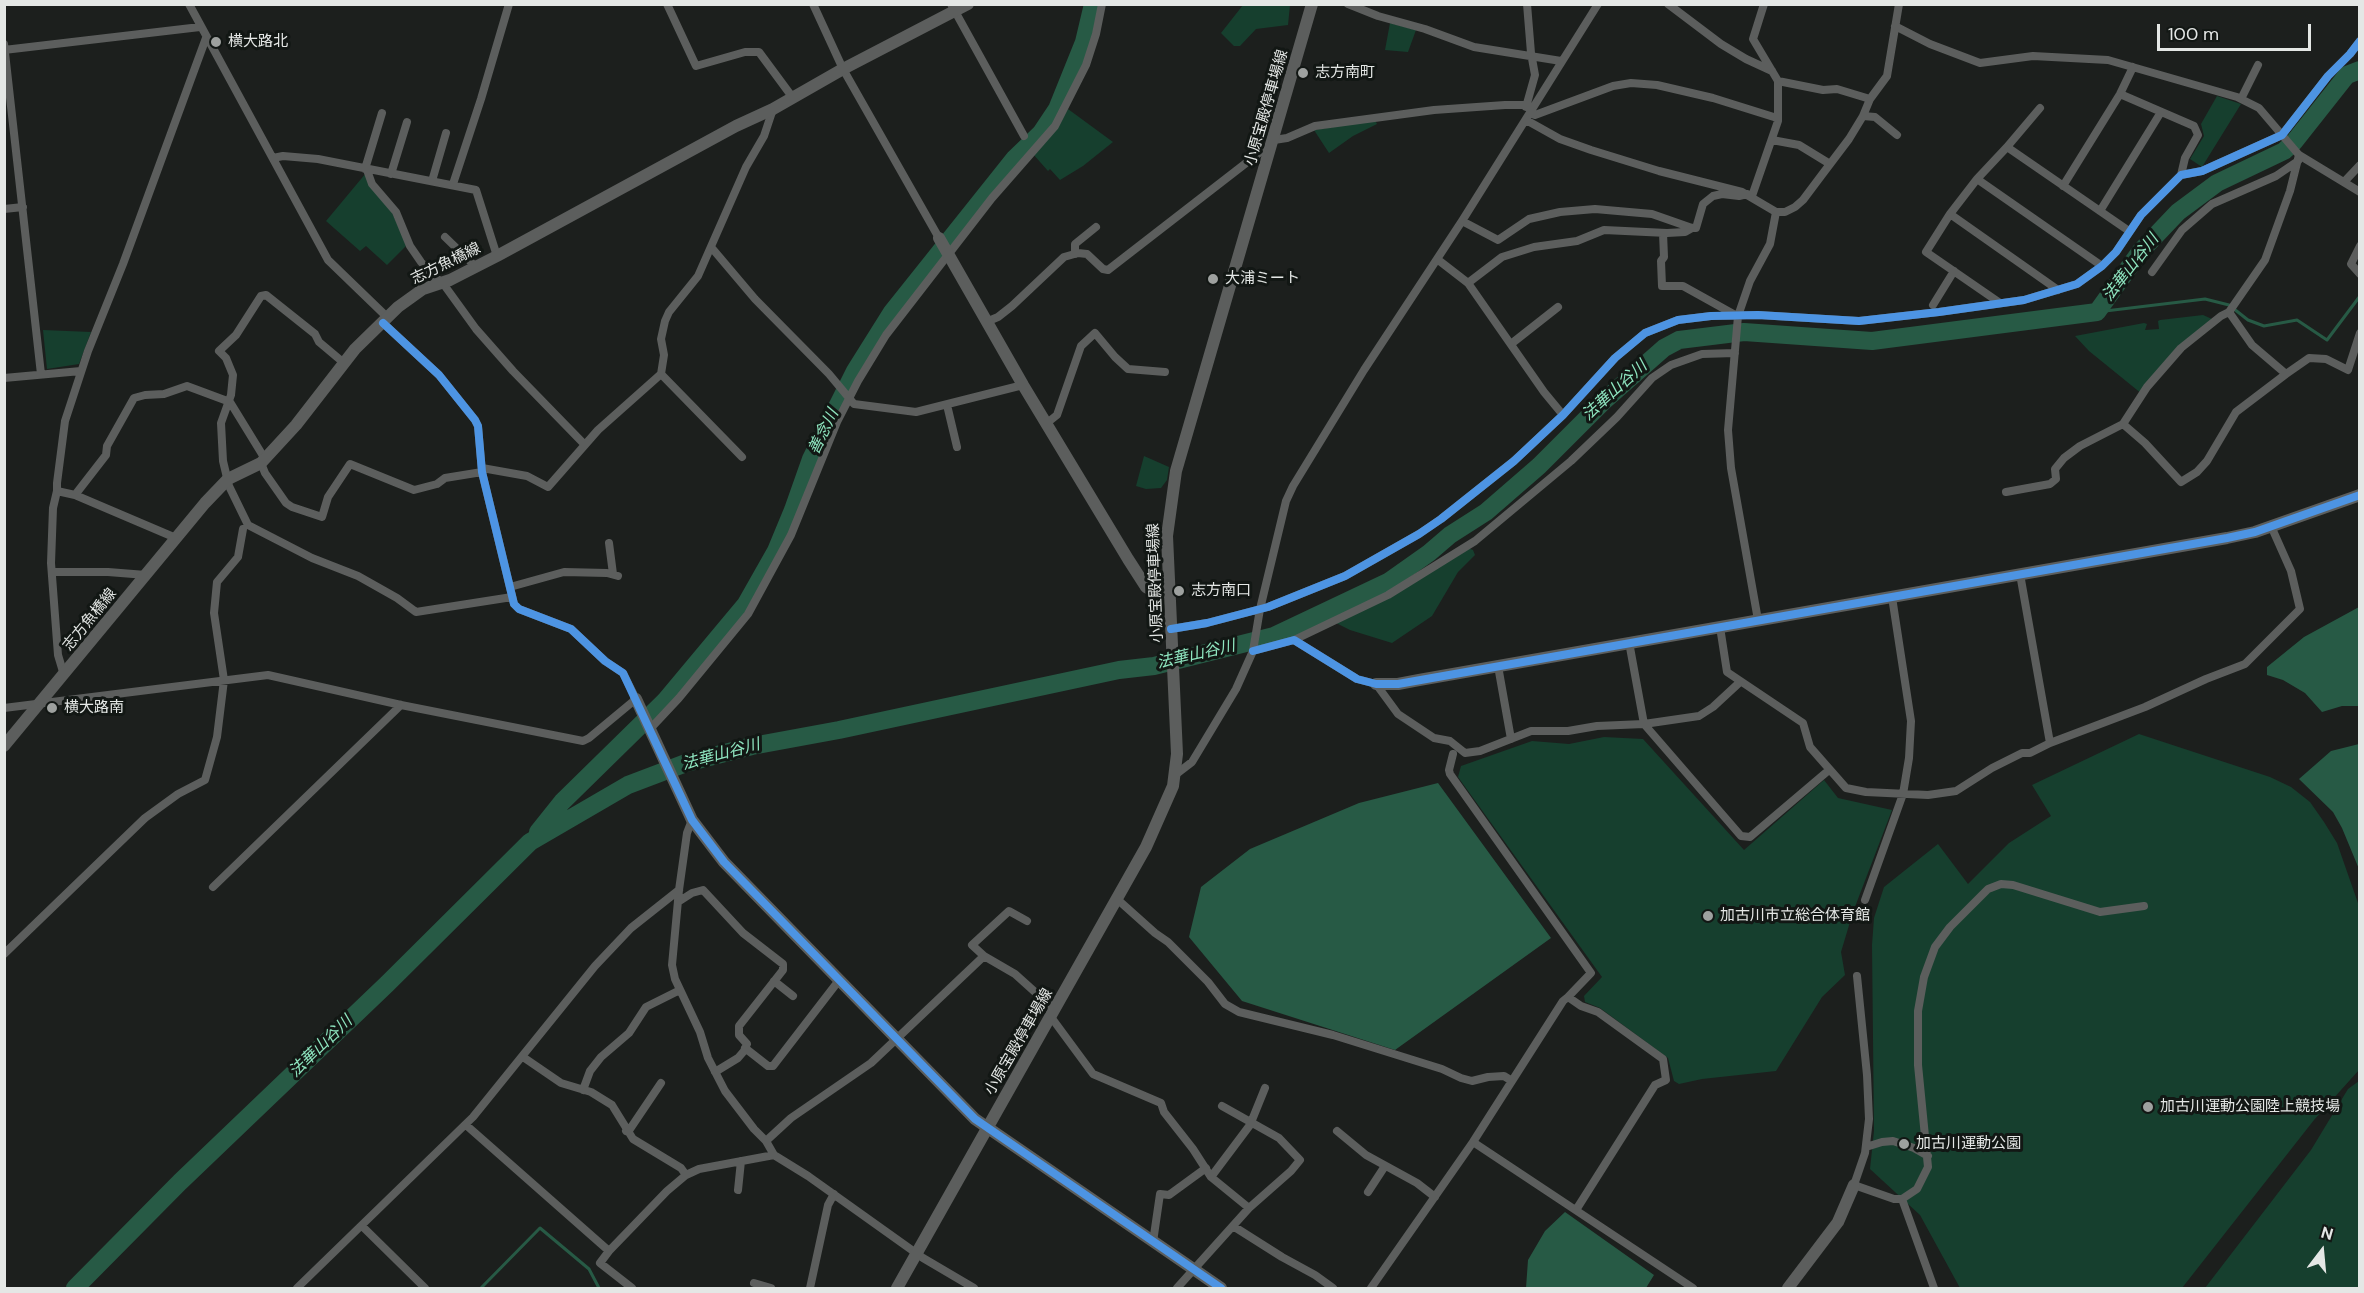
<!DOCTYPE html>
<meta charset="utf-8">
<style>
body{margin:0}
#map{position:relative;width:2364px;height:1293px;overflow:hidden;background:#1c1f1d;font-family:"DM Sans",sans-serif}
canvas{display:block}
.frame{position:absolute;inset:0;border:6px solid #e4e7e5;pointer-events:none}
.north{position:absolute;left:2292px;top:1221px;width:60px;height:60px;-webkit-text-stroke:4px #121714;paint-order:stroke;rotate:16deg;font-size:16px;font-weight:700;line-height:24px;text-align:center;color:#e4e7e5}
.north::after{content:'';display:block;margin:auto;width:21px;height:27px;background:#e4e7e5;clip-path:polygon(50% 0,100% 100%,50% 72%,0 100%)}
.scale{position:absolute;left:2157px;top:24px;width:154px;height:27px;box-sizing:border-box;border:3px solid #e4e7e5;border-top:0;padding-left:8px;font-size:18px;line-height:21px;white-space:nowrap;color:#e4e7e5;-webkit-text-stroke:4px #121714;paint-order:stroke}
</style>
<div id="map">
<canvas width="2364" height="1293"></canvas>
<div class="frame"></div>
<div class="north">N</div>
<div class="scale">100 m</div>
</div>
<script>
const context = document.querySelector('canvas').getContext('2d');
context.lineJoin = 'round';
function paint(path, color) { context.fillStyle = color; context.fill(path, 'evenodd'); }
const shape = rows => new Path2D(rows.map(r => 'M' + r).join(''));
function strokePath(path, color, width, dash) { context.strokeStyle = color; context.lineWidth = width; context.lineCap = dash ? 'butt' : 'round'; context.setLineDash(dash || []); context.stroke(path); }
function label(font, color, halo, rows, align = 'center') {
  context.font = font + ' "DM Sans","Noto Sans JP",sans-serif'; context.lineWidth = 6; context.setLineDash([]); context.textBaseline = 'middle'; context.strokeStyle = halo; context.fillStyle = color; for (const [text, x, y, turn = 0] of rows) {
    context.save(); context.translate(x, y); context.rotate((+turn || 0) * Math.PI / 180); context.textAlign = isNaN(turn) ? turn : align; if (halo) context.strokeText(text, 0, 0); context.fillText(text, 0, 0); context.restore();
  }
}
paint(shape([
 [1243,5,1290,5,1288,25,1256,29,1240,46,1234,46,1221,33],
 [1390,23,1416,30,1408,52,1385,50],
 [2217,96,2241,104,2202,167,2190,159,2204,136,2201,124],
 [1068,109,1113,142,1083,166,1060,180,1050,169,1048,171,1033,154],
 [1375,120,1377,124,1353,136,1329,153,1314,130],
 [366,173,389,206,407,245,387,265,366,246,360,251,326,221],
 [2203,315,2212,319,2142,394,2089,351,2075,336,2144,323,2147,324,2145,330,2159,329,2158,321,2160,320],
 [43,330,91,332,79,364,47,369],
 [1144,456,1169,467,1167,480,1161,488,1146,489,1136,486],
 [1468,548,1473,550,1475,555,1458,572,1432,616,1392,643,1350,630,1336,623],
 [2139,734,2270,777,2291,787,2310,802,2324,822,2337,843,2359,906,2359,1070,2314,1120,2182,1288,1960,1288,1920,1215,1870,1169,1874,1131,1872,945,1874,918,1884,887,1938,844,1968,884,2009,843,2051,816,2032,785],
 [1604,737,1643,739,1744,850,1824,780,1838,798,1892,810,1853,912,1841,952,1845,975,1822,997,1776,1071,1702,1079,1679,1084,1674,1081,1668,1058,1600,1008,1585,1002,1584,996,1602,977,1458,777,1461,766,1532,741,1569,744],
 [2359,1081,2359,1288,2205,1288,2311,1150,2348,1089]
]), '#163f2e');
paint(shape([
 [2359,607,2359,706,2342,706,2322,712,2305,693,2283,680,2267,675,2267,667,2304,637],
 [2359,744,2360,744,2359,869,2342,828,2333,812,2299,779,2331,751],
 [1438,783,1551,938,1395,1050,1242,1001,1189,937,1201,887,1250,849,1359,803],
 [1565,1212,1654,1275,1646,1288,1526,1288,1528,1260,1545,1231]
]), '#275a45');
strokePath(shape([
 [2097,312,2205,299,2229,305,2248,320,2264,326,2297,320,2327,340,2360,296],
 [481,1288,540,1228,589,1269,599,1288]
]), '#275a45', 3);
strokePath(shape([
 [538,832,562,802,665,701,746,604,776,551,793,510,811,459,855,371,892,312,1014,159,1041,133,1057,109,1084,42,1093,4],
 [75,1288,180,1182,387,984,530,842,628,785,686,763,752,746,839,730,1119,670,1154,666,1274,636,1388,582,1429,553,1450,535,1486,512,1539,466,1605,400,1664,348,1679,340,1744,332,1872,341,2097,312,2140,252,2178,212,2217,183,2284,151,2294,142,2347,75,2360,70]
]), '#275a45', 18);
strokePath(shape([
 [189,4,328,260,387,317],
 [667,4,696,66,745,52,759,52,793,98],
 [813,4,843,69,939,238],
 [951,4,1024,136],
 [1348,4,1378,16,1425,29,1474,47,1561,61],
 [1668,4,1721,44,1746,59,1772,71],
 [1895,26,1930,44,1980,63,2033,56,2108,60,2237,97,2259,108,2299,155,2360,192],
 [4,44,41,374],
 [4,50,200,27],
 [1778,81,1823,90,1837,89,1870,99],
 [2120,94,2194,126,2198,135,2185,158,2181,175],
 [2241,99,2258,65],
 [1526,107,1535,75,1531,53,1527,4],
 [1530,113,1535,115,1613,86,1631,83,1657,85,1713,98,1777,118],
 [1863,116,1875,117,1897,135],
 [1526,120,1560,139,1591,150,1659,171,1742,192,1776,212,1785,212,1795,207,1803,200,1821,176,1849,139,1863,116,1870,99,1887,76,1899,4],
 [1274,140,1287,138,1315,126,1434,110,1505,105,1523,105,1532,109],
 [1772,140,1799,145,1830,164],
 [2007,147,2040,108],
 [2299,155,2290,191,2265,260,2229,312,2221,316,2181,348,2147,387,2123,424,2145,443,2181,482,2197,472,2207,461,2236,412,2286,374,2309,358,2326,359,2348,370,2360,333],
 [273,158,283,156,318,159,476,190,497,256],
 [365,169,382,113],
 [367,170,372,184,396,212,410,246,421,262,433,276,442,282,476,329,513,371,585,445],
 [391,174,407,122],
 [1977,179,2102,266],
 [432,181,446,133],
 [2344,182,2360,165],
 [453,184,481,99,509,4],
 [2063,186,2120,94,2133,67],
 [1752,196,1778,121,1778,81,1753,39,1764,4],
 [4,209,23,207],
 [2100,211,2161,112],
 [1950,214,2058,290],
 [1462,221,1498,240,1529,219,1560,212,1595,209,1652,214,1692,228,1696,228,1703,204,1713,196,1722,194,1739,196,1747,194],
 [1663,233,1664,257,1661,261,1662,286,1683,286,1737,316],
 [445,237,476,267],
 [2360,246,2351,264,2360,274],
 [711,247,755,299,829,374,854,404,916,412,1023,385],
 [1075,254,1075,244,1096,227],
 [1437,259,1468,283,1544,392,1563,415],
 [2152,272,2182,230,2212,204,2276,176,2298,161],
 [1468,283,1502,257,1534,247,1577,241,1604,230,1667,233,1685,232,1692,228],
 [2000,303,1926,252,1950,214,1977,179,2007,147,2129,231],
 [1933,305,1954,271],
 [2229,312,2252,345,2286,374],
 [986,322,998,317,1012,306,1064,257,1078,253,1087,254,1103,269,1108,270,1259,153,1270,150],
 [1511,344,1558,307],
 [344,363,319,342,315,334,266,295,261,296,236,335,219,351,226,358,233,375,231,395,221,423,223,461,229,486,248,525,312,558,358,576,397,598,416,612,512,597],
 [661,374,742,457],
 [4,378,81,371],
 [947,405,957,447],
 [1047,423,1057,415,1081,346,1095,333,1115,357,1128,369,1165,372],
 [261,463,265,473,286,503,292,507,322,517,328,497,350,464,414,490,437,484,445,478,482,472],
 [482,468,527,476,548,487,598,430,661,374,664,355,661,339,665,321,669,312,698,276,746,167,764,136,773,109],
 [57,491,75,495,176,538],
 [2006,492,2050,484,2056,479,2055,469,2064,458,2080,446,2123,424],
 [75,495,106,455,107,446,134,398,145,395,164,394,187,386,230,402,265,459],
 [609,543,613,574],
 [52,572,108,572,146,575],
 [2020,574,2050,743],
 [510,587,564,572,607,573,618,576],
 [1758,620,1731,468,1728,430,1738,316,1750,281,1770,244,1776,212],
 [1720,627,1727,672,1803,723,1810,747,1846,788,1866,792,1928,795,1956,791,1992,768,2022,753,2030,753,2050,743,2145,707,2206,679,2245,664,2300,609,2291,571,2271,526],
 [1171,629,1207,623,1268,607,1345,576,1419,534,1441,519,1514,461,1563,415,1615,358,1645,333,1678,320,1711,316,1758,315,1859,321,1939,312,2024,300,2077,284,2102,266,2116,252,2141,215,2181,175,2202,171,2282,135,2328,76,2350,54,2360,41],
 [1294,640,1388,595,1475,541,1571,461,1617,417,1652,378,1671,365,1702,354,1735,353],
 [1629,642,1644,724,1741,836,1750,837,1829,770],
 [1253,651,1294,640,1357,679,1376,684,1398,714,1434,738,1450,741,1465,753,1480,751,1531,731,1568,731,1597,726,1644,724,1699,716,1713,707,1740,682],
 [1498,666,1511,739],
 [64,675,58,655,51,563,53,508,57,491,57,483,65,421,88,351,123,264,206,38],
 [4,708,268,675,401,705,583,741,589,738,636,699,623,673,605,661,571,629,519,609,514,604,482,472,478,426,475,420,439,375,383,323],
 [650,729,679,698,748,614,791,535,837,422,858,381,886,335,992,198,1055,126,1086,65,1096,34,1102,4],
 [1453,754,1449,770,1450,774,1591,973,1568,997],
 [1175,775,1192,762,1236,689,1253,651,1260,609,1286,501,1293,486,1364,370,1462,221,1598,4],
 [692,820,687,833,679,890,672,965,675,979,700,1032,708,1058,725,1091,754,1129,766,1141,774,1155,808,1176,923,1258,974,1288],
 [213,887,401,705],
 [1117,899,1155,933,1168,942,1208,982,1225,1004,1239,1012,1333,1035,1442,1069,1461,1078,1472,1081,1488,1077,1504,1076,1512,1081],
 [1865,900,1903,794,1909,758,1911,721,1892,597],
 [678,902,692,893,703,890,743,933,783,964,783,970,739,1026,739,1035,747,1044,744,1051,738,1058,715,1072],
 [1027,921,1009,911,972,945,984,956,1015,974,1055,1010],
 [4,954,145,818,178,794,205,780,217,737,224,680,214,613,217,582,238,557,243,529],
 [1857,976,1867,1075,1869,1119,1865,1153,1854,1185,1894,1199,1902,1199,1917,1189,1928,1167,1918,1065,1918,1011,1924,977,1935,947,1950,927,1988,889,2001,884,2013,885,2100,912,2144,906],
 [774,981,793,996],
 [1051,1017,1093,1074,1161,1103,1164,1112,1193,1149,1211,1177,1249,1208,1177,1288],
 [745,1048,768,1066,773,1066,840,979],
 [523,1057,561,1083,591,1092,612,1105,633,1139,681,1168,686,1175],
 [583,1090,590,1071,601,1057,629,1033,646,1007,680,990],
 [1222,1106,1279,1138,1300,1160,1291,1171,1249,1208],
 [466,1125,609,1251],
 [626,1131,630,1129,661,1083],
 [1337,1131,1366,1155,1417,1183,1435,1197],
 [766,1141,791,1118,871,1063,984,956],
 [1473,1142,1693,1288],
 [1866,1147,1882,1142,1893,1141,1914,1148,1928,1156],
 [1211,1177,1250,1125,1265,1088],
 [738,1190,741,1161],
 [1368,1192,1385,1166],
 [1902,1199,1934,1288],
 [362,1226,425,1288],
 [1233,1226,1282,1257,1315,1275,1333,1288],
 [1153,1242,1160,1194,1169,1195,1206,1168],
 [754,1283,771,1288],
 [297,1288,473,1117,595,966,631,928,679,890],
 [632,1288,600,1263,609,1251,667,1191,686,1175,699,1169,774,1155],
 [810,1288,828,1205,834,1194],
 [1371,1288,1473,1142,1563,1001,1568,997,1581,1006,1598,1012,1663,1059,1666,1080,1655,1085,1576,1210]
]), '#5c5e5d', 8);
strokePath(shape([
 [939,238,1023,385,1128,559,1146,587,1170,601],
 [1376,684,1398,684,1419,680,2227,538,2255,532,2360,495],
 [636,699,692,820,724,862,975,1119,1221,1288],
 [4,746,205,503,228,479,261,463,296,425,355,349,398,307,423,289,450,280,497,256,736,126,773,109,843,69,968,4],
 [897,1288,1146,847,1173,786,1177,754,1167,536,1176,471,1312,4],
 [1788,1288,1838,1222,1854,1185]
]), '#5c5e5d', 12);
strokePath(shape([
 [383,323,439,375,475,420,478,426,482,472,514,604,519,609,571,629,605,661,623,673,692,820,724,862,975,1119,1221,1288],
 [1171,629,1207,623,1268,607,1345,576,1419,534,1441,519,1514,461,1563,415,1615,358,1645,333,1678,320,1711,316,1758,315,1859,321,1939,312,2024,300,2077,284,2102,266,2116,252,2141,215,2181,175,2202,171,2282,135,2328,76,2350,54,2360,41],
 [1253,651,1294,640,1357,679,1376,684,1398,684,2227,538,2255,532,2360,495]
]), '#4d94e3', 8);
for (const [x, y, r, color] of [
 [216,42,6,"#9ea19f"],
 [1303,73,6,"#9ea19f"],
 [1213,279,6,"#9ea19f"],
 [1179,591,6,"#9ea19f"],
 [52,708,6,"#9ea19f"],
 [1708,916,6,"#9ea19f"],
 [2148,1107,6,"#9ea19f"],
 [1904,1144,6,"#9ea19f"]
]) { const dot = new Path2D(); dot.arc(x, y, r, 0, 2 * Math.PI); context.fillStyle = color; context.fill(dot); strokePath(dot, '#121714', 2); }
label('15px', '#e4e7e5', '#121714', [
 ["横大路北",228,42],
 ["志方南町",1315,73],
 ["大浦ミート",1225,279],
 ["志方南口",1191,591],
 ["横大路南",64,708],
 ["加古川市立総合体育館",1720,916],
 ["加古川運動公園陸上競技場",2160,1107],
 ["加古川運動公園",1916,1144]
], 'left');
label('15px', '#e4e7e5', '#121714', [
 ["小原宝殿停車場線",1267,108,-74],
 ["志方魚橋線",446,264,-26],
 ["小原宝殿停車場線",1156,583,-92],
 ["志方魚橋線",90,620,-51],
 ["小原宝殿停車場線",1019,1042,-60]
]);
label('italic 16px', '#8fe6c0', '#121714', [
 ["法華山谷川",2131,268,-52],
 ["法華山谷川",1615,391,-42],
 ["善念川",824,432,-64],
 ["法華山谷川",1196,655,-13],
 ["法華山谷川",721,755,-15],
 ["法華山谷川",321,1047,-44]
]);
</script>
